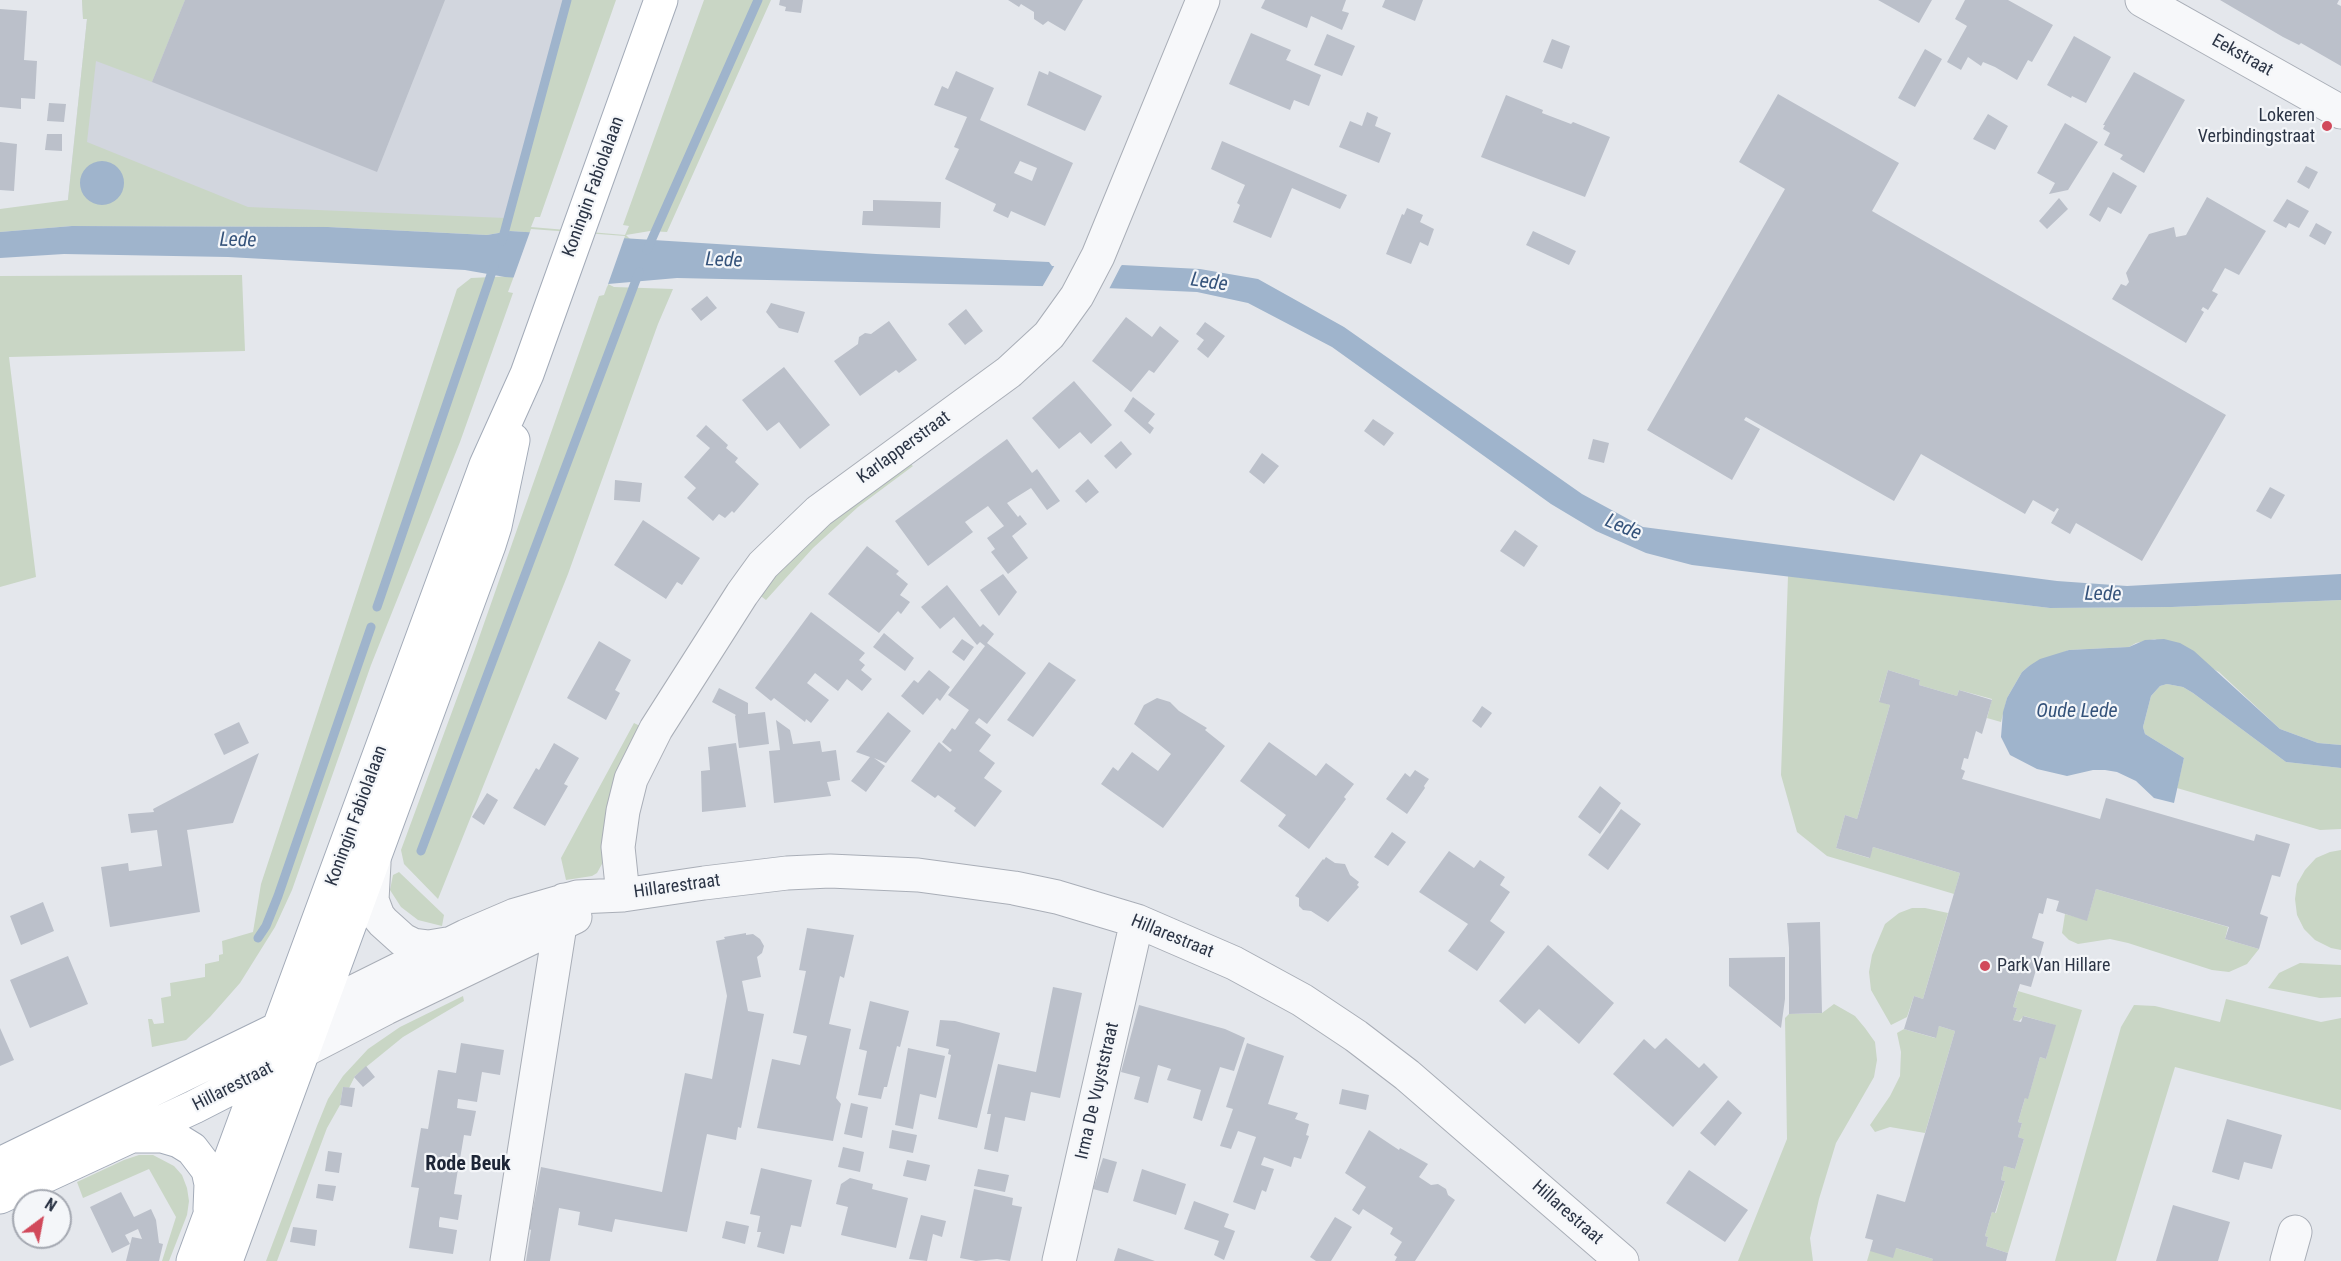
<!DOCTYPE html>
<style>
body{margin:0}
#map{position:relative;width:2341px;height:1261px;overflow:hidden;background:#e4e7ec;font-family:"Roboto Condensed",sans-serif}
canvas{display:block}
.north{position:absolute;left:12px;top:1189px;width:60px;height:60px;box-sizing:border-box;background:#f4f6f9;border:2px solid #a4a8b1;border-radius:50%;rotate:32deg;font-size:16px;font-weight:700;line-height:24px;text-align:center;color:#2b3445}
.north::after{content:'';display:block;margin:auto;width:21px;height:27px;background:#d1495b;clip-path:polygon(50% 0,100% 100%,50% 72%,0 100%)}
</style>
<div id="map">
<canvas width="2341" height="1261"></canvas>
<div class="north">N</div>
</div>
<script>
const context = document.querySelector('canvas').getContext('2d');
context.lineJoin = 'round';
function paint(path, color) { context.fillStyle = color; context.fill(path, 'evenodd'); }
const shape = rows => new Path2D(rows.map(r => 'M' + r).join(''));
function strokePath(path, color, width, dash) { context.strokeStyle = color; context.lineWidth = width; context.lineCap = dash ? 'butt' : 'round'; context.setLineDash(dash || []); context.stroke(path); }
function label(font, color, halo, rows, align = 'center') {
  context.font = font + ' "Roboto Condensed",sans-serif'; context.lineWidth = 4.5; context.setLineDash([]); context.textBaseline = 'middle'; context.strokeStyle = halo; context.fillStyle = color; for (const [text, x, y, turn = 0] of rows) {
    context.save(); context.translate(x, y); context.rotate((+turn || 0) * Math.PI / 180); context.textAlign = isNaN(turn) ? turn : align; if (halo) context.strokeText(text, 0, 0); context.fillText(text, 0, 0); context.restore();
  }
}
paint(shape([
 [82,0,564,0,506,218,328,227,203,226,67,208,87,19,83,19]
]), '#d2d6de');
paint(shape([
 [82,0,185,0,152,82,96,61,87,142,248,207,505,218,564,0,616,0,540,217,535,217,531,227,625,235,629,226,623,225,704,0,771,0,667,232,650,231,626,235,630,239,510,231,487,235,328,227,72,226,0,232,0,209,68,200,87,19,83,19],
 [242,275,245,351,9,357,36,577,0,587,0,276],
 [514,276,508,292,513,293,460,442,371,665,292,890,275,927,240,983,210,1017,186,1040,152,1047,148,1019,152,1019,154,1024,164,1023,161,998,171,996,170,983,205,977,205,964,219,961,219,955,223,954,222,941,253,932,261,884,457,289,471,278],
 [608,284,614,287,673,289,658,324,568,574,438,899,404,864,401,850,474,652,599,296,604,295],
 [909,463,913,466,858,507,813,548,766,600,758,594,805,542],
 [1788,576,2050,608,2172,607,2341,600,2341,745,2318,743,2280,729,2219,672,2155,639,2136,643,2129,647,2069,650,2029,666,2022,672,2007,698,2001,722,1987,718,1992,699,1959,690,1957,696,1919,685,1920,680,1888,670,1879,701,1890,705,1857,819,1845,815,1836,848,1869,858,1873,847,1960,873,1954,894,1827,856,1797,832,1781,775],
 [2167,684,2183,687,2193,693,2286,762,2341,768,2341,829,2320,830,2177,788,2184,758,2145,734,2143,727,2151,696,2160,686],
 [634,723,640,726,623,757,611,791,607,811,606,849,602,864,597,873,592,876,566,880,561,858],
 [2341,850,2341,950,2331,948,2315,940,2304,929,2297,915,2295,899,2297,884,2305,870,2316,858,2330,852],
 [399,872,444,915,442,926,418,920,401,907,390,890,393,875],
 [2096,889,2228,927,2225,939,2259,949,2247,964,2229,972,2212,970,2128,943,2110,939,2078,944,2069,940,2062,933,2065,914,2087,920],
 [1912,908,1925,908,1948,913,1923,999,1914,996,1907,1017,1891,1025,1871,990,1869,972,1872,955,1885,924,1899,913],
 [2300,963,2341,965,2341,997,2320,998,2268,988,2279,973],
 [2018,991,2082,1010,2008,1253,1986,1246,1988,1237,1985,1236,1992,1212,1996,1213,2005,1181,2001,1180,2004,1166,2015,1169,2024,1139,2018,1137,2022,1123,2018,1122,2025,1098,2028,1098,2040,1057,2046,1059,2055,1025,2024,1016,2019,1021,2013,1020,2017,1008,2013,1007],
 [463,996,464,1001,403,1037,355,1076,349,1088,343,1087,340,1105,327,1128,277,1261,266,1261,317,1126,328,1099,343,1076,368,1049,400,1027],
 [2226,999,2321,1022,2341,1018,2341,1110,2175,1067,2116,1261,2055,1261,2121,1027,2134,1005,2155,1006,2220,1022],
 [1834,1004,1855,1016,1865,1028,1875,1042,1877,1060,1874,1077,1836,1143,1819,1199,1810,1238,1813,1261,1738,1261,1787,1139,1785,1018,1789,1014,1822,1013],
 [1939,1026,1955,1031,1925,1133,1890,1127,1875,1132,1870,1125,1890,1096,1900,1076,1901,1052,1897,1033,1904,1029,1935,1038],
 [139,1155,153,1155,174,1166,182,1175,187,1188,189,1201,187,1215,169,1261,162,1261,176,1217,149,1169,83,1198,77,1182,124,1160],
 [1896,1248,1933,1259,1932,1261,1867,1261,1870,1251]
]), '#c9d6c5');
paint(shape([
 '80 183a22 22 0 1 1 44 0a22 22 0 1 1-44 0Z',
 [72,226,328,227,487,235,510,231,876,254,1049,262,1052,266,1118,268,1122,265,1200,269,1258,279,1344,327,1582,494,1643,527,2057,581,2127,586,2341,574,2341,600,2172,607,2050,608,1692,565,1646,553,1596,531,1551,504,1332,347,1248,303,1197,292,1082,287,677,278,608,284,505,277,465,270,228,257,64,254,0,258,0,232],
 [2164,639,2180,643,2194,651,2280,729,2318,743,2341,745,2341,768,2286,762,2193,693,2183,687,2167,684,2160,686,2151,696,2143,727,2145,734,2184,758,2174,803,2154,798,2136,781,2117,772,2105,770,2093,770,2067,776,2037,769,2010,755,2001,737,2003,712,2007,698,2022,672,2029,666,2040,659,2069,650,2129,647,2145,640]
]), '#9fb4cc');
paint(shape([
 [531,229,625,236,607,287,513,279],
 [1120,262,1123,262,1108,291,1041,289,1056,263,1117,265]
]), '#e4e7ec');
strokePath(shape([
 [502,241,567,0],
 [647,250,758,0],
 [377,607,494,266],
 [421,851,639,272],
 [258,938,266,926,278,896,371,627]
]), '#9fb4cc', 9);
paint(shape([
 [185,0,445,0,377,172,152,82],
 [780,0,803,0,801,13,785,11,786,7,779,5],
 [1008,0,1083,0,1065,31,1048,21,1043,25,1034,19,1034,12,1021,4,1019,7],
 [1265,0,1346,0,1342,11,1349,13,1342,30,1311,16,1307,28,1261,8],
 [1385,0,1423,0,1415,21,1382,7],
 [1878,0,1932,0,1919,23],
 [1965,0,2008,0,2053,25,2032,62,2028,60,2017,80,1995,67,1983,62,1981,66,1968,57,1961,70,1947,62,1967,26,1955,19],
 [2220,0,2339,0,2337,4,2341,6,2341,66,2301,43,2299,45,2283,37],
 [0,9,27,11,24,60,37,61,35,99,21,98,21,109,0,107],
 [1251,33,1291,50,1286,60,1321,75,1309,106,1294,100,1290,110,1229,84],
 [1327,34,1355,46,1342,76,1314,65],
 [2074,36,2111,57,2086,103,2072,96,2071,98,2047,85],
 [1552,39,1570,46,1562,69,1543,62],
 [1925,49,1942,59,1915,107,1898,98],
 [956,71,994,88,980,120,1073,163,1045,226,1011,211,1008,218,993,211,996,204,945,179,959,149,954,147,967,117,934,105,942,86,948,89],
 [1020,161,1037,168,1032,181,1014,173],
 [1039,71,1048,75,1049,71,1102,96,1085,131,1027,105],
 [2134,72,2185,100,2144,173,2120,159,2123,155,2104,145,2110,133,2103,129,2105,125,2103,125],
 [1778,94,1899,163,1872,211,2226,415,2142,561,2076,523,2070,534,2051,523,2059,509,2057,508,2054,512,2033,500,2025,514,1921,454,1894,501,1746,417,1744,420,1760,429,1732,480,1647,430,1785,189,1739,162],
 [1506,95,1543,110,1542,113,1571,124,1573,122,1610,137,1585,197,1481,157],
 [49,103,66,104,64,122,47,121],
 [1367,112,1378,117,1375,126,1391,133,1379,163,1339,147,1350,121,1362,126],
 [1988,114,2008,126,1995,150,1973,139],
 [2065,123,2098,142,2068,190,2049,194,2055,183,2037,173],
 [47,134,62,134,62,151,45,150],
 [1222,141,1347,195,1340,209,1292,188,1271,238,1233,222,1240,205,1237,203,1245,185,1211,169],
 [0,142,17,144,14,191,0,190],
 [2306,166,2318,172,2309,189,2297,182],
 [2113,172,2137,186,2121,214,2108,207,2100,222,2089,215],
 [2207,197,2266,231,2239,275,2225,268,2212,291,2218,294,2208,310,2203,307,2201,310,2204,312,2186,343,2112,299,2121,284,2126,286,2129,282,2126,273,2149,234,2174,227,2176,237,2186,235],
 [2059,198,2068,209,2047,229,2039,221],
 [2287,199,2309,211,2299,228,2289,223,2286,228,2273,221],
 [873,200,941,202,940,228,862,225,863,211,873,211],
 [1407,208,1423,215,1420,222,1434,229,1428,246,1420,242,1411,264,1386,254,1402,214,1404,215],
 [2316,223,2332,232,2325,245,2309,236],
 [1533,231,1576,251,1569,265,1526,245],
 [707,296,717,308,701,321,691,309],
 [771,303,805,312,798,333,779,328,766,312],
 [966,309,983,331,965,345,948,324],
 [1126,317,1152,337,1160,326,1179,341,1154,373,1149,370,1131,392,1092,361],
 [889,321,917,360,899,373,896,370,860,396,834,361,858,344,859,337,865,333,871,334],
 [1205,322,1225,336,1208,358,1197,349,1204,340,1196,334],
 [784,367,830,425,800,449,779,422,767,431,742,400],
 [1074,381,1112,425,1091,444,1080,432,1059,449,1032,418],
 [1133,397,1155,414,1148,423,1154,428,1150,434,1124,411],
 [1373,419,1394,433,1384,446,1364,431],
 [706,425,728,445,726,448,738,458,735,462,759,484,734,513,732,511,725,518,719,514,713,521,687,498,696,488,684,477,710,448,696,436],
 [1007,439,1032,473,1037,469,1060,501,1047,510,1031,488,1007,503,1018,517,1020,515,1027,524,1012,536,1028,558,1008,574,991,552,995,549,987,538,1004,526,988,506,965,522,973,532,928,566,895,521],
 [1593,439,1609,443,1604,463,1588,459],
 [1121,441,1132,454,1116,469,1104,456],
 [1262,453,1279,466,1264,484,1249,472],
 [1088,479,1099,492,1086,503,1075,491],
 [615,480,642,483,640,502,614,500],
 [2270,487,2285,495,2271,519,2256,511],
 [643,520,700,558,682,585,677,582,666,599,614,565],
 [1515,530,1538,546,1524,567,1500,551],
 [867,546,899,571,896,574,908,584,900,595,910,602,901,614,898,611,879,633,828,594],
 [1003,574,1017,592,999,616,980,590],
 [947,585,980,627,983,624,994,634,987,643,1026,673,987,724,979,718,975,723,991,735,979,751,995,763,984,778,1002,791,975,827,954,811,956,808,938,795,935,798,911,781,939,742,950,752,952,750,942,742,952,728,955,730,969,710,948,695,985,646,980,642,977,645,954,617,940,629,921,607],
 [811,612,865,653,859,660,865,665,861,670,872,679,862,691,847,679,838,691,815,673,807,683,829,700,811,723,806,719,805,722,774,698,771,701,755,688],
 [884,633,914,658,905,671,873,647],
 [962,639,974,647,964,661,952,652],
 [599,641,631,660,615,690,620,693,606,720,567,698],
 [1049,662,1076,680,1033,737,1007,720],
 [929,670,950,687,940,701,937,698,923,715,901,696,914,680,918,683],
 [1888,670,1920,680,1919,685,1957,696,1959,690,1992,700,1982,734,1976,731,1968,759,1964,758,1961,769,1965,771,1962,779,2100,819,2106,798,2254,841,2256,834,2290,844,2280,877,2272,875,2260,914,2268,917,2259,949,2225,939,2229,927,2096,889,2087,921,2056,911,2059,901,2047,898,2043,914,2039,913,2032,938,2044,942,2031,987,2020,984,2013,1007,2017,1008,2013,1020,2021,1022,2023,1016,2056,1025,2046,1059,2040,1057,2028,1099,2025,1098,2018,1122,2022,1123,2018,1137,2024,1139,2015,1169,2004,1166,2001,1180,2005,1181,1995,1213,1992,1212,1985,1236,1988,1237,1986,1246,2008,1253,2006,1261,1932,1261,1933,1259,1896,1248,1893,1258,1870,1251,1873,1240,1865,1238,1877,1194,1905,1202,1955,1031,1939,1026,1936,1038,1904,1029,1914,996,1923,999,1960,873,1873,847,1870,858,1836,848,1845,815,1857,819,1890,705,1879,702],
 [719,688,748,703,748,714,765,712,769,744,739,748,735,716,736,715,712,702],
 [1157,698,1170,702,1179,711,1207,728,1205,730,1225,746,1163,828,1101,784,1113,767,1118,771,1132,752,1158,771,1171,754,1134,724,1144,705],
 [1482,706,1492,713,1481,728,1472,721],
 [888,712,911,731,886,763,874,758,885,766,866,792,851,781,870,757,856,752],
 [776,720,790,730,793,744,820,741,822,752,836,750,840,780,827,782,831,796,774,803,769,751,780,750],
 [239,722,249,743,224,755,214,734],
 [1269,742,1316,776,1326,763,1354,784,1344,797,1346,799,1309,849,1278,826,1286,815,1240,781],
 [554,743,579,758,564,784,568,786,545,826,513,808,536,768,539,770],
 [736,743,746,807,702,812,701,771,710,770,708,747],
 [259,753,233,823,187,830,200,912,110,927,101,867,128,863,129,871,162,866,157,830,131,833,128,814,154,812,153,809],
 [1415,770,1429,779,1424,786,1425,788,1407,814,1386,799,1405,773,1410,777],
 [1600,786,1621,803,1600,834,1578,817],
 [487,793,498,800,484,825,472,817],
 [1621,809,1641,824,1608,870,1588,855],
 [1392,832,1406,842,1388,866,1374,857],
 [1449,851,1474,868,1480,860,1505,877,1500,885,1510,892,1490,921,1505,932,1477,971,1448,951,1468,924,1419,892],
 [1326,857,1335,863,1345,864,1350,875,1359,882,1357,885,1359,887,1328,922,1311,911,1303,910,1299,906,1299,898,1295,896,1323,859,1324,860],
 [43,902,54,931,21,945,10,916],
 [1820,922,1822,1013,1789,1014,1789,948,1787,923],
 [807,928,854,935,844,978,840,976,829,1024,851,1029,836,1098,841,1104,833,1141,757,1128,772,1059,800,1065,807,1036,793,1033,806,971,799,970],
 [746,933,746,935,753,934,760,939,764,946,762,953,757,957,761,977,742,981,748,1011,764,1014,741,1128,738,1127,736,1140,707,1134,687,1232,615,1219,612,1232,578,1225,580,1212,559,1208,550,1261,526,1261,531,1230,529,1229,541,1167,662,1192,685,1073,712,1079,727,996,716,941,725,939,724,937],
 [1548,945,1614,1003,1579,1044,1539,1009,1525,1024,1499,1001],
 [68,956,88,1004,30,1028,10,980],
 [1785,957,1785,999,1781,1028,1729,986,1729,958],
 [1053,987,1082,993,1060,1098,1031,1092,1025,1121,1005,1117,998,1152,984,1149,991,1114,987,1114,998,1064,1036,1072],
 [870,1001,909,1011,900,1047,897,1046,887,1087,884,1087,881,1099,858,1095,867,1051,859,1049],
 [1139,1005,1225,1029,1245,1038,1234,1071,1220,1067,1202,1121,1193,1118,1201,1090,1167,1080,1171,1069,1158,1065,1148,1103,1134,1099,1140,1077,1121,1072],
 [940,1020,955,1021,1000,1033,977,1128,938,1119,951,1055,948,1054,949,1049,936,1046],
 [0,1028,14,1060,0,1066],
 [1666,1038,1699,1068,1704,1063,1718,1077,1673,1127,1613,1074,1644,1039,1655,1049],
 [461,1043,504,1050,500,1075,482,1072,477,1102,458,1099,457,1108,476,1111,471,1136,464,1135,460,1159,442,1156,441,1166,458,1169,454,1194,462,1195,458,1220,440,1217,439,1222,439,1227,457,1230,453,1254,409,1248,419,1188,411,1187,421,1128,428,1129,438,1070,456,1073],
 [1247,1043,1284,1056,1268,1104,1298,1113,1295,1119,1309,1124,1306,1135,1309,1136,1301,1159,1294,1157,1291,1167,1264,1157,1261,1165,1274,1169,1266,1192,1262,1190,1255,1210,1233,1202,1256,1137,1238,1131,1231,1149,1220,1146,1233,1109,1226,1107],
 [908,1048,945,1056,936,1098,920,1094,913,1129,895,1125],
 [366,1066,375,1077,363,1087,354,1077],
 [343,1087,355,1088,352,1107,340,1105],
 [1342,1089,1369,1095,1366,1110,1339,1104],
 [1728,1100,1742,1113,1715,1146,1700,1133],
 [851,1103,868,1107,862,1138,844,1134],
 [2227,1119,2282,1135,2272,1169,2244,1162,2239,1180,2212,1172],
 [892,1130,917,1135,913,1153,889,1148],
 [1369,1130,1399,1150,1400,1148,1428,1164,1419,1177,1431,1185,1438,1184,1446,1189,1448,1195,1455,1200,1415,1261,1395,1261,1397,1257,1394,1255,1402,1242,1390,1234,1393,1228,1363,1209,1359,1215,1352,1210,1366,1187,1345,1173],
 [843,1147,864,1152,860,1172,838,1167],
 [328,1151,342,1153,339,1173,325,1171],
 [1103,1158,1117,1162,1108,1193,1093,1189],
 [907,1160,930,1165,926,1181,903,1176],
 [761,1168,812,1180,801,1227,791,1225,784,1254,757,1247,761,1232,757,1232,760,1216,750,1214],
 [978,1169,1009,1175,1005,1192,974,1186],
 [1142,1169,1186,1184,1176,1215,1133,1201],
 [1689,1170,1748,1210,1725,1242,1666,1203],
 [850,1178,873,1184,872,1189,908,1198,896,1248,841,1235,848,1207,836,1204,841,1184],
 [318,1184,336,1186,333,1201,316,1198],
 [974,1189,1013,1198,1012,1205,1022,1207,1010,1261,997,1259,976,1261,960,1258],
 [121,1192,134,1217,151,1209,156,1220,159,1243,163,1244,159,1261,126,1261,132,1237,142,1239,138,1229,125,1235,130,1244,112,1253,90,1207],
 [1194,1201,1229,1214,1224,1227,1235,1231,1224,1260,1214,1255,1219,1241,1184,1229],
 [2173,1205,2230,1222,2218,1261,2156,1261],
 [921,1215,946,1221,942,1237,933,1234,927,1261,909,1259],
 [1335,1217,1352,1227,1331,1261,1316,1261,1310,1257],
 [726,1221,749,1226,745,1244,722,1238],
 [293,1227,317,1230,315,1246,290,1242],
 [1118,1248,1155,1261,1114,1261]
]), '#bbc0ca');
const minor = shape([
 [2142,0,2341,112],
 [374,863,372,900,378,916,383,922,403,940,413,945,429,947,447,944],
 [623,895,618,847,623,811,631,779,656,729,742,594,763,565,819,511,1009,372,1049,335,1077,296,1098,256,1203,0],
 [319,1009,466,936,515,915,577,897,623,895,704,883,787,873,830,871,918,875,1014,888,1057,897,1137,921,1234,963,1302,1000,1356,1036,1407,1075,1622,1261],
 [303,1051,386,1008,575,917],
 [507,1261,564,900],
 [1059,1261,1137,921],
 [2287,1261,2295,1232]
]);
const major = shape([
 [132,1136,162,1136,179,1141,192,1149,208,1170,211,1184,210,1209],
 [0,1164,290,1023],
 [0,1197,194,1107,272,1067],
 [193,1261,486,465,527,374,661,0],
 [226,1261,489,545,495,526,513,440]
]);
strokePath(minor, '#a9aeb7', 35);
strokePath(major, '#a3abb8', 35);
strokePath(minor, '#f7f8fa', 33);
strokePath(major, '#fff', 33);
for (const [x, y, r, color] of [
 [2327,126,6,"#d1495b"],
 [1985,966,6,"#d1495b"]
]) { const dot = new Path2D(); dot.arc(x, y, r, 0, 2 * Math.PI); context.fillStyle = color; context.fill(dot); strokePath(dot, '#f4f6f9', 2); }
label('18px', '#2b3445', '#f4f6f9', [
 ["Eekstraat",2242,56,29],
 ["Koningin Fabiolalaan",594,187,-70],
 ["Karlapperstraat",904,448,-36],
 ["Koningin Fabiolalaan",357,816,-70],
 ["Hillarestraat",677,887,-8],
 ["Hillarestraat",1172,937,22],
 ["Hillarestraat",233,1087,-27],
 ["Irma De Vuyststraat",1098,1091,-77],
 ["Hillarestraat",1567,1213,41]
]);
label('18px', '#2b3445', '#f4f6f9', [
 ["Lokeren",2315,116],
 ["Verbindingstraat",2315,137],
 ["Park Van Hillare",1997,966,"left"]
], 'right');
label('italic 20px', '#34527a', '#f4f6f9', [
 ["Lede",238,241,1],
 ["Lede",724,261,2],
 ["Lede",1209,283,8],
 ["Lede",1623,528,23],
 ["Lede",2103,595,1],
 ["Oude Lede",2077,712]
]);
label('bold 20px', '#1d2536', '#f4f6f9', [
 ["Rode Beuk",468,1165]
]);
</script>
